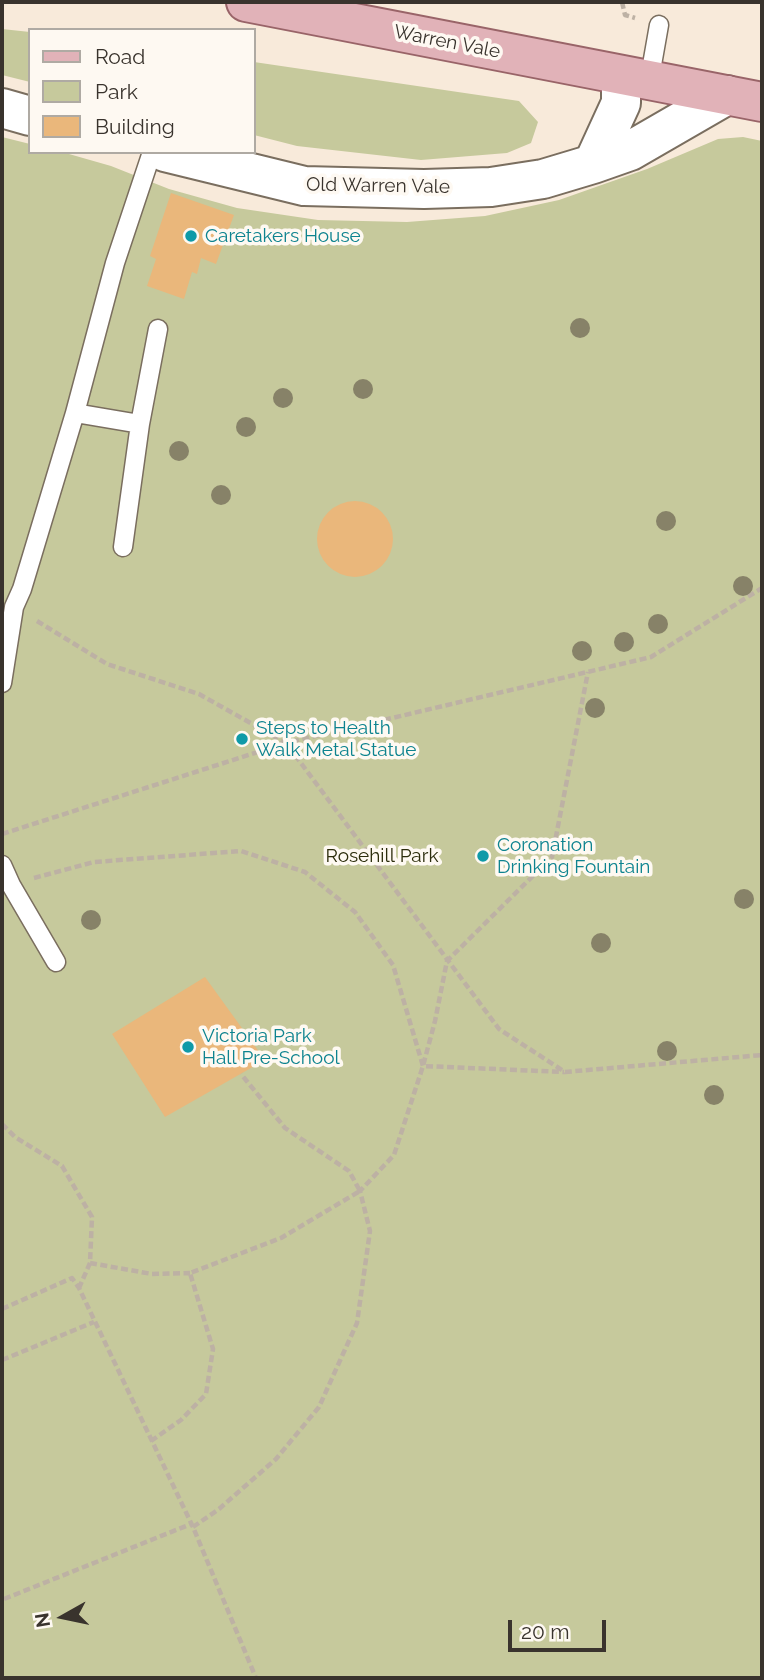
<!DOCTYPE html>
<style>
body{margin:0}
#map{position:relative;width:764px;height:1680px;overflow:hidden;background:#f8eada;font-family:Raleway,sans-serif}
canvas{display:block}
.frame{position:absolute;inset:0;border:4px solid #39332d;pointer-events:none}
.legend{position:absolute;left:28px;top:28px;width:228px;height:126px;box-sizing:border-box;background:#fef9f2;border:2px solid #afaaa3;margin:0;padding:9px 12px;list-style:none;font-size:21px;color:#39332d}
.legend li{display:flex;align-items:center;gap:14px;height:35px}
.legend b{width:35px;border:2px solid #afaaa3}
.north{position:absolute;left:28px;top:1582px;width:70px;height:70px;-webkit-text-stroke:5px #fef9f2;paint-order:stroke;rotate:261deg;font-size:19px;font-weight:700;line-height:28px;text-align:center;color:#39332d}
.north::after{content:'';display:block;margin:auto;width:24px;height:32px;background:#39332d;clip-path:polygon(50% 0,100% 100%,50% 72%,0 100%)}
.scale{position:absolute;left:508px;top:1620px;width:98px;height:32px;box-sizing:border-box;border:4px solid #39332d;border-top:0;padding-left:9px;font-size:21px;line-height:24px;white-space:nowrap;color:#39332d;-webkit-text-stroke:5px #fef9f2;paint-order:stroke}
</style>
<div id="map">
<canvas width="764" height="1680"></canvas>
<div class="frame"></div>
<ul class="legend">
<li><b style="height:9px;background:#e1b2b8"></b>Road</li>
<li><b style="height:19px;background:#c6c99c"></b>Park</li>
<li><b style="height:19px;background:#eab77b"></b>Building</li>
</ul>
<div class="north">N</div>
<div class="scale">20 m</div>
</div>
<script>
const context = document.querySelector('canvas').getContext('2d');
context.lineJoin = 'round';
function paint(path, color) { context.fillStyle = color; context.fill(path, 'evenodd'); }
const shape = rows => new Path2D(rows.map(r => 'M' + r).join(''));
function strokePath(path, color, width, dash) { context.strokeStyle = color; context.lineWidth = width; context.lineCap = dash ? 'butt' : 'round'; context.setLineDash(dash || []); context.stroke(path); }
function label(font, color, halo, rows, align = 'center') {
  context.font = font + ' Raleway,sans-serif'; context.lineWidth = 7; context.setLineDash([]); context.textBaseline = 'middle'; context.strokeStyle = halo; context.fillStyle = color; for (const [text, x, y, turn = 0] of rows) {
    context.save(); context.translate(x, y); context.rotate((+turn || 0) * Math.PI / 180); context.textAlign = isNaN(turn) ? turn : align; if (halo) context.strokeText(text, 0, 0); context.fillText(text, 0, 0); context.restore();
  }
}
paint(shape([
 [2,29,30,32,30,82,2,75],
 [254,62,519,101,538,122,531,143,507,153,421,160,297,146,254,135],
 [2,137,30,144,30,152,62,152,111,166,169,189,237,208,318,220,407,222,485,216,559,200,647,169,718,139,743,137,762,141,762,1678,2,1678]
]), '#c6c99c');
paint(shape([
 [171,193,234,215,216,264,201,258,197,274,192,272,184,299,147,286,156,259,150,256],
 '317 539a38 38 0 1 1 76 0a38 38 0 1 1-76 0Z',
 [205,977,265,1060,165,1117,112,1034]
]), '#eab77b');
const lane = shape([
 [649,82,659,25],
 [140,424,158,329],
 [123,547,140,424,75,413,115,263,152,152],
 [2,683,14,607,22,589,75,413],
 [2,865,11,885,56,962]
]);
const secondary = shape([
 [2,108,30,116],
 [165,152,304,186,424,189,491,187,543,179,593,164,621,103,621,76],
 [593,164,630,151,727,95]
]);
const primary = shape([
 [246,2,762,102]
]);
strokePath(lane, '#7a6e5f', 21);
strokePath(secondary, '#7a6e5f', 42);
strokePath(primary, '#996468', 42);
strokePath(shape([
 [622,2,625,15,635,18],
 [37,621,107,664,199,694,286,743,499,1029,565,1072,762,1055],
 [2,834,286,743,651,657,762,588],
 [34,878,94,862,241,851,305,872,355,912,393,965,423,1066,564,1072],
 [2,1124,15,1137,62,1166,92,1217,90,1263,79,1288],
 [90,1263,152,1274,190,1273],
 [2,1309,72,1278,79,1288,193,1527,256,1678],
 [2,1360,94,1322],
 [151,1441,181,1420,206,1394,213,1349,190,1273,281,1238,360,1191,349,1171,285,1128,241,1074],
 [193,1527,219,1509,276,1459,319,1407,357,1323,370,1231,360,1191,394,1155,423,1066,435,1021,447,961,552,857,588,672],
 [4,1599,191,1524]
]), '#bdb1a4', 4.5, [7, 3.5]);
strokePath(lane, '#fff', 18);
strokePath(secondary, '#fff', 38);
strokePath(primary, '#e1b2b8', 38);
context.fillStyle = '#878268';
for (const [x, y] of [
 [580,328],
 [363,389],
 [283,398],
 [246,427],
 [179,451],
 [221,495],
 [666,521],
 [743,586],
 [658,624],
 [624,642],
 [582,651],
 [595,708],
 [744,899],
 [91,920],
 [601,943],
 [667,1051],
 [714,1095]
]) { context.beginPath(); context.arc(x, y, 10, 0, 2 * Math.PI); context.fill(); }
for (const [x, y, r, color] of [
 [191,236,7,"#0f9aa8"],
 [242,739,7,"#0f9aa8"],
 [483,856,7,"#0f9aa8"],
 [188,1047,7,"#0f9aa8"]
]) { const dot = new Path2D(); dot.arc(x, y, r, 0, 2 * Math.PI); context.fillStyle = color; context.fill(dot); strokePath(dot, '#fef9f2', 2.5); }
label('19px', '#39332d', '#fef9f2', [
 ["Warren Vale",447,42,11],
 ["Old Warren Vale",378,186,1]
]);
label('19px', '#0d838f', '#fef9f2', [
 ["Caretakers House",205,236],
 ["Steps to Health",256,728],
 ["Walk Metal Statue",256,750],
 ["Coronation",497,845],
 ["Drinking Fountain",497,867],
 ["Victoria Park",202,1036],
 ["Hall Pre-School",202,1058]
], 'left');
label('19px', '#2b2c0b', '#fef9f2', [
 ["Rosehill Park",382,856]
]);
</script>
